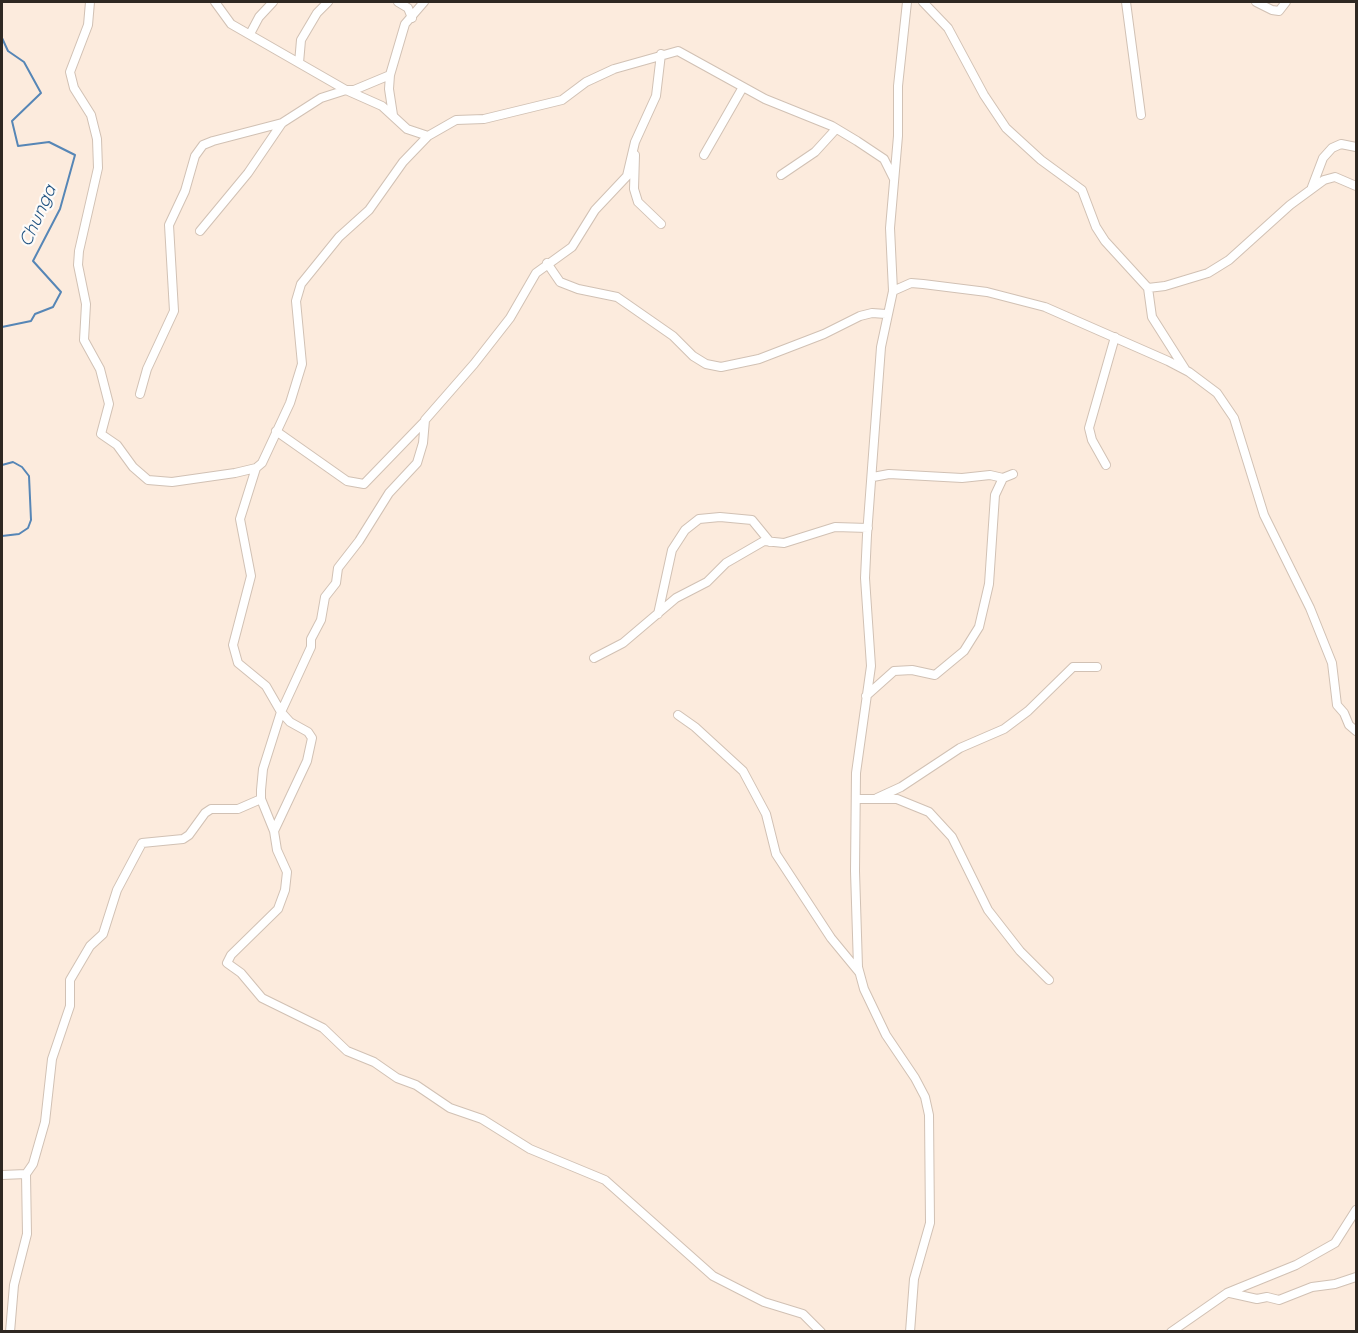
<!DOCTYPE html>
<style>
body{margin:0}
#map{position:relative;width:1358px;height:1333px;overflow:hidden;background:#fcebdd;font-family:Quicksand,sans-serif}
canvas{display:block}
.frame{position:absolute;inset:0;border:3px solid #2e2822;pointer-events:none}
</style>
<div id="map">
<canvas width="1358" height="1333"></canvas>
<div class="frame"></div>
</div>
<script>
const context = document.querySelector('canvas').getContext('2d');
context.lineJoin = 'round';
const shape = rows => new Path2D(rows.map(r => 'M' + r).join(''));
function strokePath(path, color, width, dash) { context.strokeStyle = color; context.lineWidth = width; context.lineCap = dash ? 'butt' : 'round'; context.setLineDash(dash || []); context.stroke(path); }
function label(font, color, halo, rows, align = 'center') {
  context.font = font + ' Quicksand,sans-serif'; context.lineWidth = 4.5; context.setLineDash([]); context.textBaseline = 'middle'; context.strokeStyle = halo; context.fillStyle = color; for (const [text, x, y, turn = 0] of rows) {
    context.save(); context.translate(x, y); context.rotate((+turn || 0) * Math.PI / 180); context.textAlign = isNaN(turn) ? turn : align; if (halo) context.strokeText(text, 0, 0); context.fillText(text, 0, 0); context.restore();
  }
}
strokePath(shape([
 [2,38,8,51,24,62,41,93,12,121,18,146,49,142,75,155,60,209,33,261,61,292,53,307,35,314,31,321,2,327],
 [2,465,13,462,22,467,29,476,31,520,28,528,19,534,2,536],
 [2,600,2,604]
]), '#5686b6', 2);
const minor = shape([
 [90,2,88,25,70,72,74,88,91,115,97,139,98,168,79,251,78,265,86,304,84,340,100,369,109,404,101,434,117,445,133,467,148,480,172,482,235,473,256,468,262,463,290,403,302,364,296,301,301,284,339,237,369,210,403,162,428,136],
 [215,2,231,24,346,90,382,106,407,129,428,136,456,120,484,119,562,100,586,82,614,69,678,51,765,99,832,126,857,141,884,159,894,179],
 [398,2,408,8,412,18],
 [907,2,898,86,898,136,890,228,893,291,881,347,867,535,865,578,871,666,856,773,855,871,858,967,864,989,886,1035,915,1078,925,1097,929,1115,930,1223,914,1279,910,1332],
 [923,2,948,28,984,95,1006,128,1041,160,1082,190,1096,227,1105,241,1148,288],
 [1126,2,1141,115],
 [1256,2,1272,10,1279,11,1286,2],
 [250,34,259,17,273,2],
 [661,54,656,96,635,142,627,176,595,210,572,247,536,273,510,318,474,364,425,420,423,443,417,463,389,493,359,541,338,568,336,583,325,597,321,620,311,639,311,647,281,712,290,722,308,732,312,738,307,761,274,831,277,850,287,872,285,890,278,909,231,955,227,963,241,973,262,998,323,1028,347,1051,374,1062,397,1078,416,1085,450,1108,482,1119,530,1149,605,1180,713,1276,764,1302,803,1314,821,1332],
 [299,63,301,40,317,13,328,2],
 [393,115,389,89,390,75,405,24,424,2],
 [635,155,634,189,638,202,661,224],
 [704,155,743,87],
 [781,175,815,152,836,129],
 [1312,187,1323,158,1332,148,1341,144,1356,147],
 [200,231,248,173,282,123,321,98,346,90,354,90,390,75],
 [547,263,560,282,578,289,617,297,673,336,693,356,706,364,721,367,759,359,824,334,860,316,872,313,886,314],
 [893,291,911,283,923,284,987,292,1045,307,1168,361,1189,372,1217,393,1234,418,1264,515,1310,608,1332,663,1337,705,1344,713,1349,725,1356,731],
 [1185,369,1152,317,1148,288,1165,286,1208,273,1229,260,1290,205,1324,180,1335,177,1356,186],
 [140,394,147,369,174,311,169,225,185,191,195,156,203,145,213,141,282,123],
 [276,431,347,481,364,484,423,423],
 [1106,465,1092,440,1089,428,1115,337],
 [256,468,240,519,251,576,233,645,238,663,266,686,281,712,263,769,261,790,261,799,274,831],
 [873,477,889,474,962,478,990,475,1003,478],
 [658,614,672,550,685,530,699,519,720,517,752,520,770,542],
 [594,658,623,643,676,598,707,582,726,563,764,541,784,543,835,527,868,528],
 [866,696,894,671,912,670,935,675,964,651,979,627,989,584,995,495,1003,478,1013,474],
 [678,715,695,727,743,771,766,814,776,854,831,938,859,972],
 [877,798,901,787,960,748,1004,729,1028,711,1073,667,1097,667],
 [856,799,897,799,929,812,952,837,988,910,1020,951,1049,980],
 [2,1175,26,1174],
 [1230,1293,1257,1299,1267,1297,1279,1300,1312,1287,1335,1284,1356,1277],
 [10,1332,14,1285,27,1234,26,1174,33,1164,45,1122,52,1059,70,1006,70,980,90,946,103,934,117,890,142,843,183,839,189,835,205,813,211,809,238,809,261,799],
 [1171,1332,1227,1293,1296,1265,1335,1243,1356,1210]
]);
strokePath(minor, '#d1c1b4', 10);
strokePath(minor, '#fff', 8);
label('italic 18px', '#225482', '#fefbf8', [
 ["Chunga",38,216,-66]
]);
</script>
